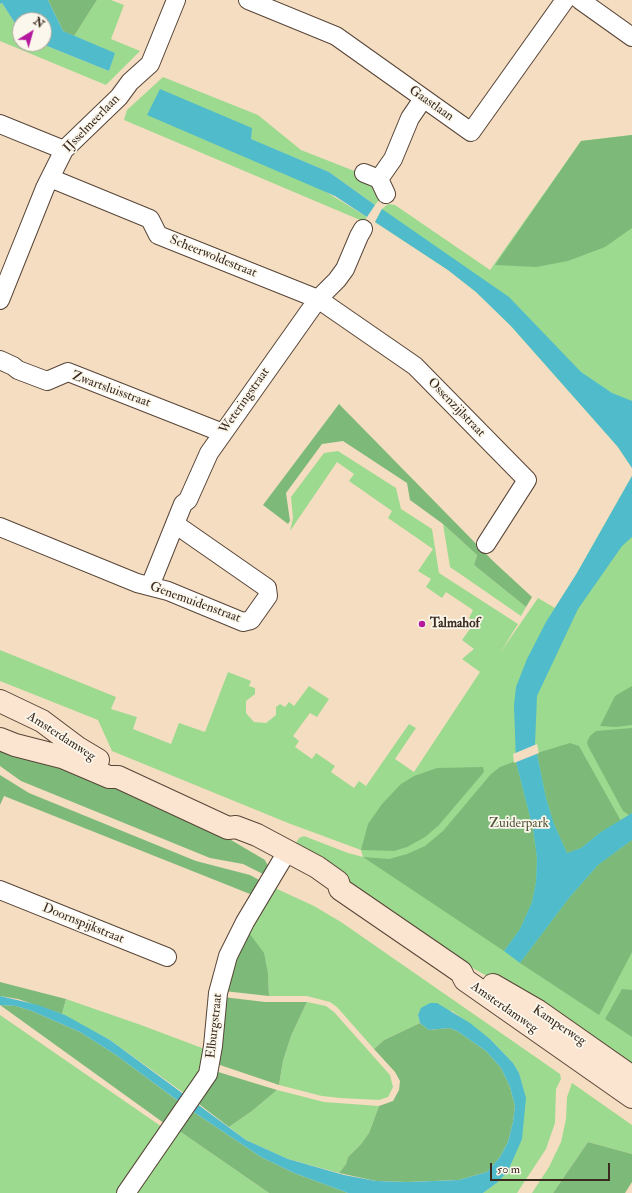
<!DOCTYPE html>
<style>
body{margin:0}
#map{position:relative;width:632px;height:1193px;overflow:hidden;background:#f5ddc2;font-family:"IM FELL Double Pica",serif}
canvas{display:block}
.north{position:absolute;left:12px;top:12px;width:40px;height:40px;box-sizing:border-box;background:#fbf7ec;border:1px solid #aea59a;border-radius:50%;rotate:37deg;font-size:11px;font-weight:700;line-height:16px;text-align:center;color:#3b2a1e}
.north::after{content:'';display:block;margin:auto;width:14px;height:18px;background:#b5179e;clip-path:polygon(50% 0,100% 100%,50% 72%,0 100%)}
.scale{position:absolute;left:490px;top:1163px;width:120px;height:18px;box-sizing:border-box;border:2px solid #3b2a1e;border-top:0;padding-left:5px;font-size:12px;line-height:14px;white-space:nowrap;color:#3b2a1e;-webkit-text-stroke:3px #fbf7ec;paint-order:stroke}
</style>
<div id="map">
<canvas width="632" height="1193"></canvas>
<div class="north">N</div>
<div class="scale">50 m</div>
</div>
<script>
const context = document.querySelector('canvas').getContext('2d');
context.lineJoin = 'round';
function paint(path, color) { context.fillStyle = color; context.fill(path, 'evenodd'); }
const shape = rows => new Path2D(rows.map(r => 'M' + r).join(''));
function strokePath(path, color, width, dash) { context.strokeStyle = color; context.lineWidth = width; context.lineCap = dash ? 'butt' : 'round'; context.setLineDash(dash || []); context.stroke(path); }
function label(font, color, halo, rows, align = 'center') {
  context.font = font + ' "IM FELL Double Pica",serif'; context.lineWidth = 3.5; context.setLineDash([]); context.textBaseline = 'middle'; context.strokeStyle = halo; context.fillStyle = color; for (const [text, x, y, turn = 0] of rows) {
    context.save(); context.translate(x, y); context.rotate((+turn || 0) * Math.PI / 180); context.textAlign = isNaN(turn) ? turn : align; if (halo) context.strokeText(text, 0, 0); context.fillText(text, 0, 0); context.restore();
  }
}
paint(shape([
 [97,0,111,0,124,5,111,39,140,51,106,85,0,41,0,4,2,3,20,31,20,44,42,44,109,71,114,53,74,36],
 [163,77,258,115,301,150,362,174,380,192,380,199,375,205,329,172,250,139,160,90,367,217,362,224,359,224,360,220,124,120,127,110],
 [632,135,632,468,618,447,511,326,476,292,448,270,375,222,382,209,388,204,395,205,490,270,581,141],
 [338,451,396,488,401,509,432,529,439,573,518,624,500,653,538,598,555,608,577,573,632,476,632,1072,521,995,469,966,293,848,299,838,304,836,348,853,363,857,361,850,288,823,112,751,98,720,0,681,0,650,116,697,111,709,137,717,133,729,171,744,179,723,205,732,228,672,251,681,249,686,255,688,255,694,246,701,246,713,254,722,266,723,276,715,276,707,280,704,285,707,289,702,294,706,309,686,329,699,317,717,310,713,293,736,299,741,295,747,312,759,316,753,335,766,331,772,354,788,359,781,366,786,409,724,416,728,395,759,414,772,480,672,462,659,474,649,462,640,475,622,469,618,473,610,446,592,442,598,426,587,431,579,418,571,433,549,388,518,392,511,349,481,354,474,337,462,290,531,293,518,291,497,324,453],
 [443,524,477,555,474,565,526,607,521,616,450,567],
 [275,888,314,906,341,922,560,1074,561,1079,556,1089,555,1123,546,1149,517,1193,483,1193,498,1182,508,1171,512,1162,525,1098,519,1073,513,1063,490,1039,452,1011,418,1015,420,1023,384,1040,374,1049,337,1007,330,1002,307,996,269,996,268,974,247,930],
 [66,999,141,1025,202,1048,207,1056,188,1096,110,1040,62,1014],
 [307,1002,326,1006,334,1012,390,1075,393,1087,388,1097,379,1100,340,1098,322,1096,279,1085,283,1061,291,1036],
 [0,1015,165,1129,121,1193,0,1193],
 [572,1083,632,1125,632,1154,588,1142,553,1193,532,1193,549,1167,561,1142,566,1119,567,1097],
 [277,1090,324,1102,379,1106,369,1133,361,1144,348,1157,346,1164,339,1173,288,1159,246,1140,229,1127,252,1111],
 [175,1128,269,1193,130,1193]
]), '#9cda8f');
paint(shape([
 [48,0,97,0,74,36,63,31],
 [632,135,632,228,605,247,568,261,536,267,495,265,581,141],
 [339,404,493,561,532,597,526,607,474,565,477,555,443,524,410,500,407,483,343,441,322,444,286,493,290,521,288,524,263,505],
 [632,686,632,725,616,727,600,726,615,696],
 [632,728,632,813,629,815,623,811,588,746,587,742,590,736,596,731],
 [570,743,579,746,621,821,601,832,581,848,567,853,554,824,546,798,537,753],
 [0,746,70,765,226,837,265,860,269,868,265,875,243,864,210,858,21,781,0,766],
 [513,762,516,762,518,770,533,829,537,858,536,882,532,902,520,929,504,951,363,857,389,859,407,854,425,846,443,831,491,774,500,767],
 [483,767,484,772,439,825,425,837,407,847,394,851,361,850,368,824,382,804,401,784,414,776,437,768],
 [0,775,29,793,196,861,250,875,261,881,255,896,4,796,0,805],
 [632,840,632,952,599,1015,520,963,569,898,598,865],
 [247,930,264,953,268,974,269,996,224,991],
 [0,982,66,999,62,1014,18,999,0,996],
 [622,989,632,990,632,1037,605,1019],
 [223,997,265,1002,307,1002,291,1036,283,1061,279,1085,217,1064],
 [0,1005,16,1006,32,1011,80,1032,116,1055,182,1104,168,1126],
 [420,1023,429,1030,449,1028,457,1031,486,1051,501,1068,510,1087,515,1106,513,1122,508,1142,500,1157,487,1172,459,1180,407,1182,376,1181,339,1173,346,1164,348,1157,361,1144,369,1133,379,1106,393,1101,399,1090,400,1081,395,1072,374,1049,384,1040],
 [215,1071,254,1083,277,1090,252,1111,229,1127,195,1101],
 [189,1109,261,1157,294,1173,348,1193,269,1193,175,1128],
 [588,1142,632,1154,632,1182,625,1193,553,1193]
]), '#7dba7a');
paint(shape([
 [0,0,48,0,63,31,115,53,109,71,42,44,44,44,44,20,20,20,20,31,2,3,0,4],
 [160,89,252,128,251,139,329,172,375,205,367,217,335,196,147,115],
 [382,209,509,297,581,372,612,393,632,401,632,468,618,447,511,326,476,292,448,270,375,222],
 [632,476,632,537,622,546,578,609,537,696,535,744,546,798,554,824,567,853,581,848,601,832,632,813,632,840,598,865,569,898,520,963,504,951,520,929,532,902,536,882,537,858,533,829,516,762,514,705,516,687,527,659,546,622,577,573],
 [0,996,38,1005,65,1015,110,1040,246,1140,288,1159,344,1175,376,1181,407,1182,459,1180,487,1172,500,1157,508,1142,513,1122,515,1106,510,1087,501,1068,486,1051,457,1031,449,1028,429,1030,420,1023,418,1015,421,1008,430,1003,437,1003,470,1023,490,1039,513,1063,519,1073,526,1098,522,1139,508,1171,498,1182,483,1193,348,1193,294,1173,261,1157,189,1109,116,1055,80,1032,32,1011,16,1006,0,1005]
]), '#50bbcb');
paint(shape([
 [537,744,539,753,514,763,513,754]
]), '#f5ddc2');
const minor = shape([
 [248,0,336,36,471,132,565,0],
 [580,0,632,37],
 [0,124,64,150],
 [364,173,379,179,386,194],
 [50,178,150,219,158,235,318,299,415,366,527,480,486,544],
 [379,179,393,159,410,118,423,99],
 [0,300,45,188,64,150,119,97,130,82,150,64,176,0],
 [0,360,13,366,18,370,47,381,68,372,223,433],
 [0,527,137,583,168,591,243,622,251,620,268,596,267,588,175,524],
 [150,586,183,504,188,500,209,453,318,299,337,280,345,269,359,236,363,229],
 [0,890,167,957],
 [126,1193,208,1074,213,1046,218,993,228,956,245,922,288,850]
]);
const secondary = shape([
 [0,701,42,721,78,748,98,760],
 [0,739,15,745,62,757,109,777,118,777,228,828,236,827,257,835,317,867,338,882,340,889,461,972,465,980,632,1097],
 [493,985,538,1011,632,1077]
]);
strokePath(minor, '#574537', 20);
strokePath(secondary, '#574537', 24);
strokePath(minor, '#fff', 18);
strokePath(secondary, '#fce5d0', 22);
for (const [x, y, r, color] of [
 [422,624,4,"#b5179e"]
]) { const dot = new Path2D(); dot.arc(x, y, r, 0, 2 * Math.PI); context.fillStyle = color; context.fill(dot); strokePath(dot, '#fbf7ec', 1.5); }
label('13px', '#3b2a1e', '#fbf7ec', [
 ["Gaastlaan",431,104,35],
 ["IJsselmeerlaan",92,124,-46],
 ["Scheerwoldestraat",213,257,22],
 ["Zwartsluisstraat",111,390,20],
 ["Weteringstraat",245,401,-55],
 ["Ossenzijlstraat",456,408,46],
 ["Genemuidenstraat",195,603,20],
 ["Amsterdamweg",61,737,33],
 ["Doornspijkstraat",83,924,22],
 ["Amsterdamweg",504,1008,35],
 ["Elburgstraat",215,1026,-84],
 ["Kamperweg",559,1026,34]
]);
label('bold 13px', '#3b2a1e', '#fbf7ec', [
 ["Talmahof",430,624]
], 'left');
label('13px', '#53563a', '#fbf7ec', [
 ["Zuiderpark",519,824]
]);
</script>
